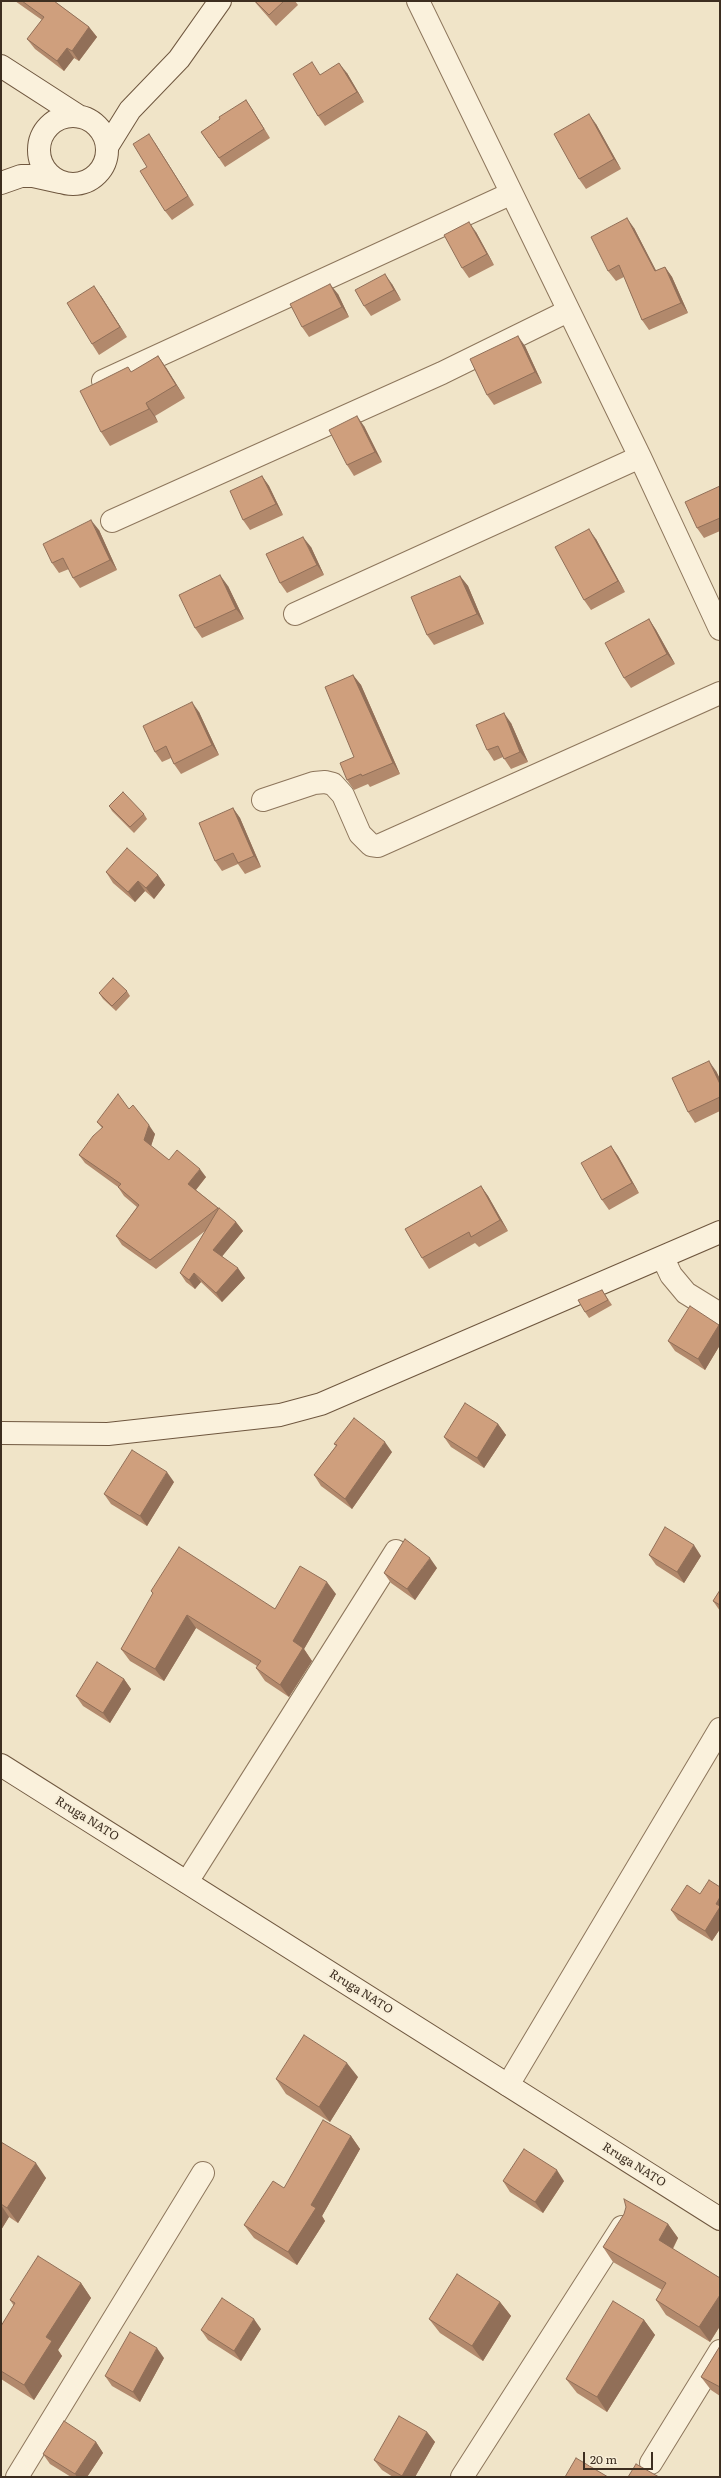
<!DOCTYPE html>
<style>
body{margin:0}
#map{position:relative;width:721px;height:2478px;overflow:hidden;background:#f0e4c8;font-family:Literata,serif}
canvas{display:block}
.frame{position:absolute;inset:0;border:2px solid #3d2e20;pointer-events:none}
.scale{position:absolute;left:583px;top:2452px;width:70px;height:18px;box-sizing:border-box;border:2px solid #3d2e20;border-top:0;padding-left:5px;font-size:12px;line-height:14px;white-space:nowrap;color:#3d2e20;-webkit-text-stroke:3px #f7eed8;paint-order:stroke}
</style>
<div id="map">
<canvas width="721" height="2478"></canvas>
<div class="frame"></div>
<div class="scale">20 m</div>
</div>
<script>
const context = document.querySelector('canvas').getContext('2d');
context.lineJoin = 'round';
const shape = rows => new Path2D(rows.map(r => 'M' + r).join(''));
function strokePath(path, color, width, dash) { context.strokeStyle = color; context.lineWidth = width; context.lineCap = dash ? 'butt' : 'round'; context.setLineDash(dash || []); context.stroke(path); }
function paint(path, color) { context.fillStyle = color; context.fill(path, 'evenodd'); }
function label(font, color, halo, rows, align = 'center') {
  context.font = font + ' Literata,serif'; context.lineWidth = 4; context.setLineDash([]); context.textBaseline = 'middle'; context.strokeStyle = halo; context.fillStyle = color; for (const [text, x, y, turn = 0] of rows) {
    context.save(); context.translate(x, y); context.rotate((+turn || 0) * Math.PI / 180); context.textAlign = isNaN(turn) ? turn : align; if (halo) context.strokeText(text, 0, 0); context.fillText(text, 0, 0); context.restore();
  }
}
const street = shape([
 [418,1,640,457,720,629],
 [103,381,510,194],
 [112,521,442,373,568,311],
 [295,614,640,457],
 [263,800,314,783,325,782,333,784,343,795,360,834,371,845,378,846,720,693],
 [663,1258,671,1275,686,1293,720,1314],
 [187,1882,396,1551],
 [508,2085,720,1729],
 [651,2463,720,2351],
 [17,2477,203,2173],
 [462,2477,622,2227]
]);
const secondary = shape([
 [1,66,80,117],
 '39 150a34 34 0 1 1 68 0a34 34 0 1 1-68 0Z',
 [107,147,130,110,179,59,220,1],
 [1,183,21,176,33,176,60,182],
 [1,1433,108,1434,280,1415,321,1404,720,1232],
 [1,1765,720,2219]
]);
strokePath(street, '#8d765c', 24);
strokePath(secondary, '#6f573f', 24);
strokePath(street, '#faf1dc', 22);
strokePath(secondary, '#faf1dc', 22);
paint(shape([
 [15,1,54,1,89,27,97,37,79,61,74,58,64,71,35,49,27,39,42,20],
 [254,1,295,1,298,5,276,26],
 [347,73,364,102,325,126,318,116,320,75],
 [246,100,270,138,225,167,201,132,220,119],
 [596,124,621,169,586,189,579,179],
 [155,143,194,205,172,220,165,211,147,167],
 [634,228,656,271,665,267,672,277,688,313,649,330,642,320,624,277,616,281,608,271],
 [476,232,494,265,469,278,462,268],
 [392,284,401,300,371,316,364,306],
 [338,294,349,317,309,337,302,327],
 [101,296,127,337,99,355,92,344],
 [525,346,542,383,494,405,487,395],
 [158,356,167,369,185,398,155,416,158,422,110,446,101,432,132,372],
 [364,426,382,462,354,476,347,465],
 [262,476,269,486,283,515,250,530,243,520],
 [720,486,720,531,704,538,697,528],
 [99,530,117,570,80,588,73,578,69,569,59,573,52,563],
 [596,539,625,592,591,610,584,600],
 [311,547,324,575,287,593,280,583],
 [460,576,468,586,484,624,434,645,427,635],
 [228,586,244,619,202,638,195,628],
 [649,619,656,630,675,664,631,688,624,678],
 [353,675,361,685,400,774,370,787,368,784,354,790,347,780,354,757],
 [199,712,219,755,181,774,174,764,171,758,162,762,155,752],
 [511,723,528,762,511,769,503,757,494,761,487,750],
 [109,806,144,814,147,819,134,833,112,811],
 [233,808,240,818,261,867,245,874,238,864,222,871,215,861],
 [106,872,158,875,165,885,154,899,145,891,135,902,113,883],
 [127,991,130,996,116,1011,103,999,99,993],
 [716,1071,720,1079,720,1111,695,1123,688,1112],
 [129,1109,155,1134,151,1146,169,1160,206,1177,196,1190,236,1222,243,1231,222,1256,245,1278,222,1302,201,1282,195,1289,186,1282,180,1273,205,1231,156,1269,122,1245,116,1236,137,1207,124,1196,118,1187,85,1163,79,1155,102,1128,97,1122],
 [611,1146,618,1156,639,1193,609,1210,602,1200],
 [481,1186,488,1196,508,1231,479,1247,475,1243,429,1269,422,1258],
 [602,1290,612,1305,589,1318,585,1312],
 [720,1325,720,1345,705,1370,675,1351,668,1341],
 [498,1424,506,1435,484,1468,451,1447,444,1437],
 [334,1444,392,1452,352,1509,321,1486,314,1475,336,1446],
 [174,1482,147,1526,111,1504,104,1494],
 [649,1555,701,1556,684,1583,656,1565],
 [437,1568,415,1600,391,1583,384,1573],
 [720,1590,720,1611,713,1601],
 [151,1591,275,1609,336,1594,304,1649,312,1661,289,1697,265,1681,256,1668,257,1666,196,1628,164,1681,130,1661,121,1649,153,1594],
 [124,1679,131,1689,110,1723,83,1706,76,1696],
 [720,1887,720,1929,712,1941,678,1920,671,1910],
 [358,2077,330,2122,286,2094,276,2079],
 [351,2136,360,2149,322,2216,325,2221,297,2265,254,2238,244,2225,284,2188],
 [1,2142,46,2178,18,2223,9,2217,1,2230],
 [503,2181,564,2181,543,2213,510,2192],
 [668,2224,678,2238,673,2249,720,2278,720,2326,710,2342,666,2315,656,2300,662,2290,613,2262,603,2247],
 [81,2283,91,2298,58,2350,62,2356,34,2400,1,2379,1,2326,14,2306,10,2300],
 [500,2302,511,2316,483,2361,440,2333,429,2319],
 [644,2320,655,2335,607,2412,577,2393,566,2379],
 [261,2329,241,2361,208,2340,201,2330],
 [720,2346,720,2396,711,2390,701,2377],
 [164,2358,140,2402,112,2386,105,2376],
 [427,2432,435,2442,415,2477,393,2477,382,2470,374,2460],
 [96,2442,103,2453,87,2477,71,2477,50,2464,43,2454]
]), '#b2896c');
paint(shape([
 [89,27,97,37,79,61,72,51],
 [67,48,74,58,64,71,57,61],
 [339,63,347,73,364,102,357,92],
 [246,100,252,109,270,138,264,129],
 [589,114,596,124,621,169,614,159],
 [149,134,155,143,194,205,188,196],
 [627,218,634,228,662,282,655,271],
 [469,222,476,232,494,265,487,254],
 [665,267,672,277,688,313,681,303],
 [385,274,392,284,401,300,394,290],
 [330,284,338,294,349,317,342,307],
 [94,286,101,296,127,337,120,327],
 [518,336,525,346,542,383,535,372],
 [158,356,167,369,185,398,176,385],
 [146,403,155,416,158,422,149,409],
 [357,416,364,426,382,462,375,452],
 [262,476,269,486,283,515,276,504],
 [91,520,99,530,117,570,110,560],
 [589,529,596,539,625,592,618,581],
 [303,537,311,547,324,575,317,565],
 [220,575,228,586,244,619,236,609],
 [460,576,468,586,484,624,477,614],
 [649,619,656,630,675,664,667,654],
 [353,675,361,685,400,774,393,763],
 [192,702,199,712,219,755,212,745],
 [504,713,511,723,528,762,520,752],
 [233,808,240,818,261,867,254,856],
 [158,875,165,885,154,899,146,888],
 [138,881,145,891,135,902,128,892],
 [709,1061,716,1071,720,1079,720,1084],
 [149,1125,155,1134,150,1149,144,1140],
 [611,1146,618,1156,639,1193,632,1183],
 [200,1169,206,1177,194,1192,188,1184],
 [481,1186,488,1196,508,1231,500,1220],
 [236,1222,243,1231,220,1259,213,1250],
 [238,1268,245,1278,222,1302,216,1293],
 [194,1273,201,1282,195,1289,189,1280],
 [719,1325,720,1325,720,1345,705,1370,698,1359],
 [498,1424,506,1435,484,1468,477,1458],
 [385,1442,392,1452,352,1509,345,1499],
 [167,1472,174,1482,147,1526,140,1516],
 [694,1545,701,1556,684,1583,677,1572],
 [430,1558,437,1568,415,1600,407,1589],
 [327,1582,336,1594,304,1649,312,1661,289,1697,280,1685,293,1641],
 [187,1615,196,1628,164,1681,155,1669],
 [124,1679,131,1689,110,1723,103,1713],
 [720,1897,720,1929,712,1941,705,1931,716,1904],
 [347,2063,358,2077,330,2122,319,2107],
 [351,2136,360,2149,322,2216,325,2221,297,2265,288,2252,311,2205],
 [36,2163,46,2178,18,2223,7,2208],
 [557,2170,564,2181,543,2213,535,2202],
 [1,2205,9,2217,1,2230],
 [668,2224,678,2238,669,2255,659,2240],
 [81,2283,91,2298,58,2350,62,2356,34,2400,24,2385,46,2337],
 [720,2295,720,2326,710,2342,699,2327],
 [500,2302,511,2316,483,2361,472,2346],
 [254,2319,261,2329,241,2361,234,2351],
 [644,2320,655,2335,607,2412,597,2397],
 [157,2348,164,2358,140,2402,133,2392],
 [427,2432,435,2442,415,2477,403,2477,402,2476],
 [96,2442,103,2453,87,2477,77,2477,75,2474]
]), '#916f58');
const building = shape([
 [22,1,54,1,89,27,72,51,67,48,57,61,27,39,44,17,22,1],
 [255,1,284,1,269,15,255,1],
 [312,62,320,75,339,63,357,92,318,116,293,74,312,62],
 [246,100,264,129,219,158,201,132,220,119,219,117,246,100],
 [589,114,614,159,579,179,554,134,589,114],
 [149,134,188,196,165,211,140,171,147,167,133,144,149,134],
 [627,218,655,271,665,267,681,303,642,320,619,265,608,271,591,237,627,218],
 [469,222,487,254,462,268,444,235,469,222],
 [385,274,394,290,364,306,355,290,385,274],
 [330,284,342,307,302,327,290,304,330,284],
 [94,286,120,327,92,344,67,303,94,286],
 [518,336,535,372,487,395,470,359,518,336],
 [158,356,176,385,146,403,149,409,101,432,80,391,128,367,131,372,158,356],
 [357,416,375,452,347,465,329,430,357,416],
 [262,476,276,504,243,520,230,491,262,476],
 [720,486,720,518,697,528,685,502,720,486],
 [91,520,110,560,73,578,63,558,52,563,43,544,91,520],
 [589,529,618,581,584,600,555,547,589,529],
 [303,537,317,565,280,583,266,554,303,537],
 [220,575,236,609,195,628,179,595,220,575],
 [460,576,477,614,427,635,411,597,460,576],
 [649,619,667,654,624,678,605,643,649,619],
 [353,675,393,763,362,776,361,774,347,780,340,763,354,757,325,687,353,675],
 [192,702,212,745,174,764,166,746,155,752,143,726,192,702],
 [504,713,520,752,504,759,498,746,487,750,476,725,504,713],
 [123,792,144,814,130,827,109,806,123,792],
 [233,808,254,856,238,863,233,853,215,861,199,823,233,808],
 [127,848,158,875,146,888,138,881,128,892,106,872,127,848],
 [113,978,127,991,112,1006,99,993,113,978],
 [709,1061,720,1084,720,1097,688,1112,672,1078,709,1061],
 [118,1094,129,1109,133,1105,149,1125,144,1140,169,1160,177,1150,200,1169,188,1184,218,1208,150,1260,116,1236,139,1205,118,1187,121,1184,79,1155,93,1136,103,1127,97,1122,118,1094],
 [611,1146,632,1183,602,1200,581,1163,611,1146],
 [481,1186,500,1220,471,1237,469,1232,422,1258,405,1229,481,1186],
 [219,1208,236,1222,213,1250,238,1268,216,1293,194,1273,189,1280,180,1273,219,1208],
 [602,1290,608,1300,585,1312,578,1300,602,1290],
 [690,1306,719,1325,698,1359,668,1341,690,1306],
 [465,1403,498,1424,477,1458,444,1437,465,1403],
 [354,1418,385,1442,345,1499,314,1475,337,1445,334,1444,354,1418],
 [132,1450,167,1472,140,1516,104,1494,132,1450],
 [665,1527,694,1545,677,1572,649,1555,665,1527],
 [405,1539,430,1558,407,1589,384,1573,405,1539],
 [179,1547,275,1609,300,1566,327,1582,293,1641,303,1648,280,1685,256,1668,261,1661,187,1615,155,1669,121,1649,153,1593,151,1591,179,1547],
 [720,1590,720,1605,713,1601,720,1590],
 [97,1662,124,1679,103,1713,76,1696,97,1662],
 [709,1880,720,1887,720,1897,716,1904,720,1906,720,1907,705,1931,671,1910,687,1885,700,1894,709,1880],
 [304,2035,347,2063,319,2107,276,2079,304,2035],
 [323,2120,351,2136,311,2205,316,2208,288,2252,244,2225,273,2181,284,2188,323,2120],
 [1,2142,36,2163,7,2208,1,2204,1,2142],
 [524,2149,557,2170,535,2202,503,2181,524,2149],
 [624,2199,668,2224,659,2240,720,2278,720,2295,699,2327,656,2300,666,2283,603,2247,624,2214,626,2207,624,2199],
 [38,2256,81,2283,46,2337,52,2341,24,2385,1,2371,1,2326,15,2303,10,2300,38,2256],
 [457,2274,500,2302,472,2346,429,2319,457,2274],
 [222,2298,254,2319,234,2351,201,2330,222,2298],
 [613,2301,644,2320,597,2397,566,2379,613,2301],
 [130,2332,157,2348,133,2392,105,2376,130,2332],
 [720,2346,720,2387,701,2377,720,2346],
 [399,2416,427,2432,402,2476,374,2460,399,2416],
 [64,2421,96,2442,75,2474,43,2454,64,2421],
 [576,2458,608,2477,565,2477,576,2458],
 [636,2464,659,2477,628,2477,636,2464]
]);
paint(building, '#cf9f7d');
strokePath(building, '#916f58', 1);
label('12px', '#3d2e20', '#f7eed8', [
 ["Rruga NATO",87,1819,32],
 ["Rruga NATO",361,1992,32],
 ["Rruga NATO",634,2165,32]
]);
</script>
